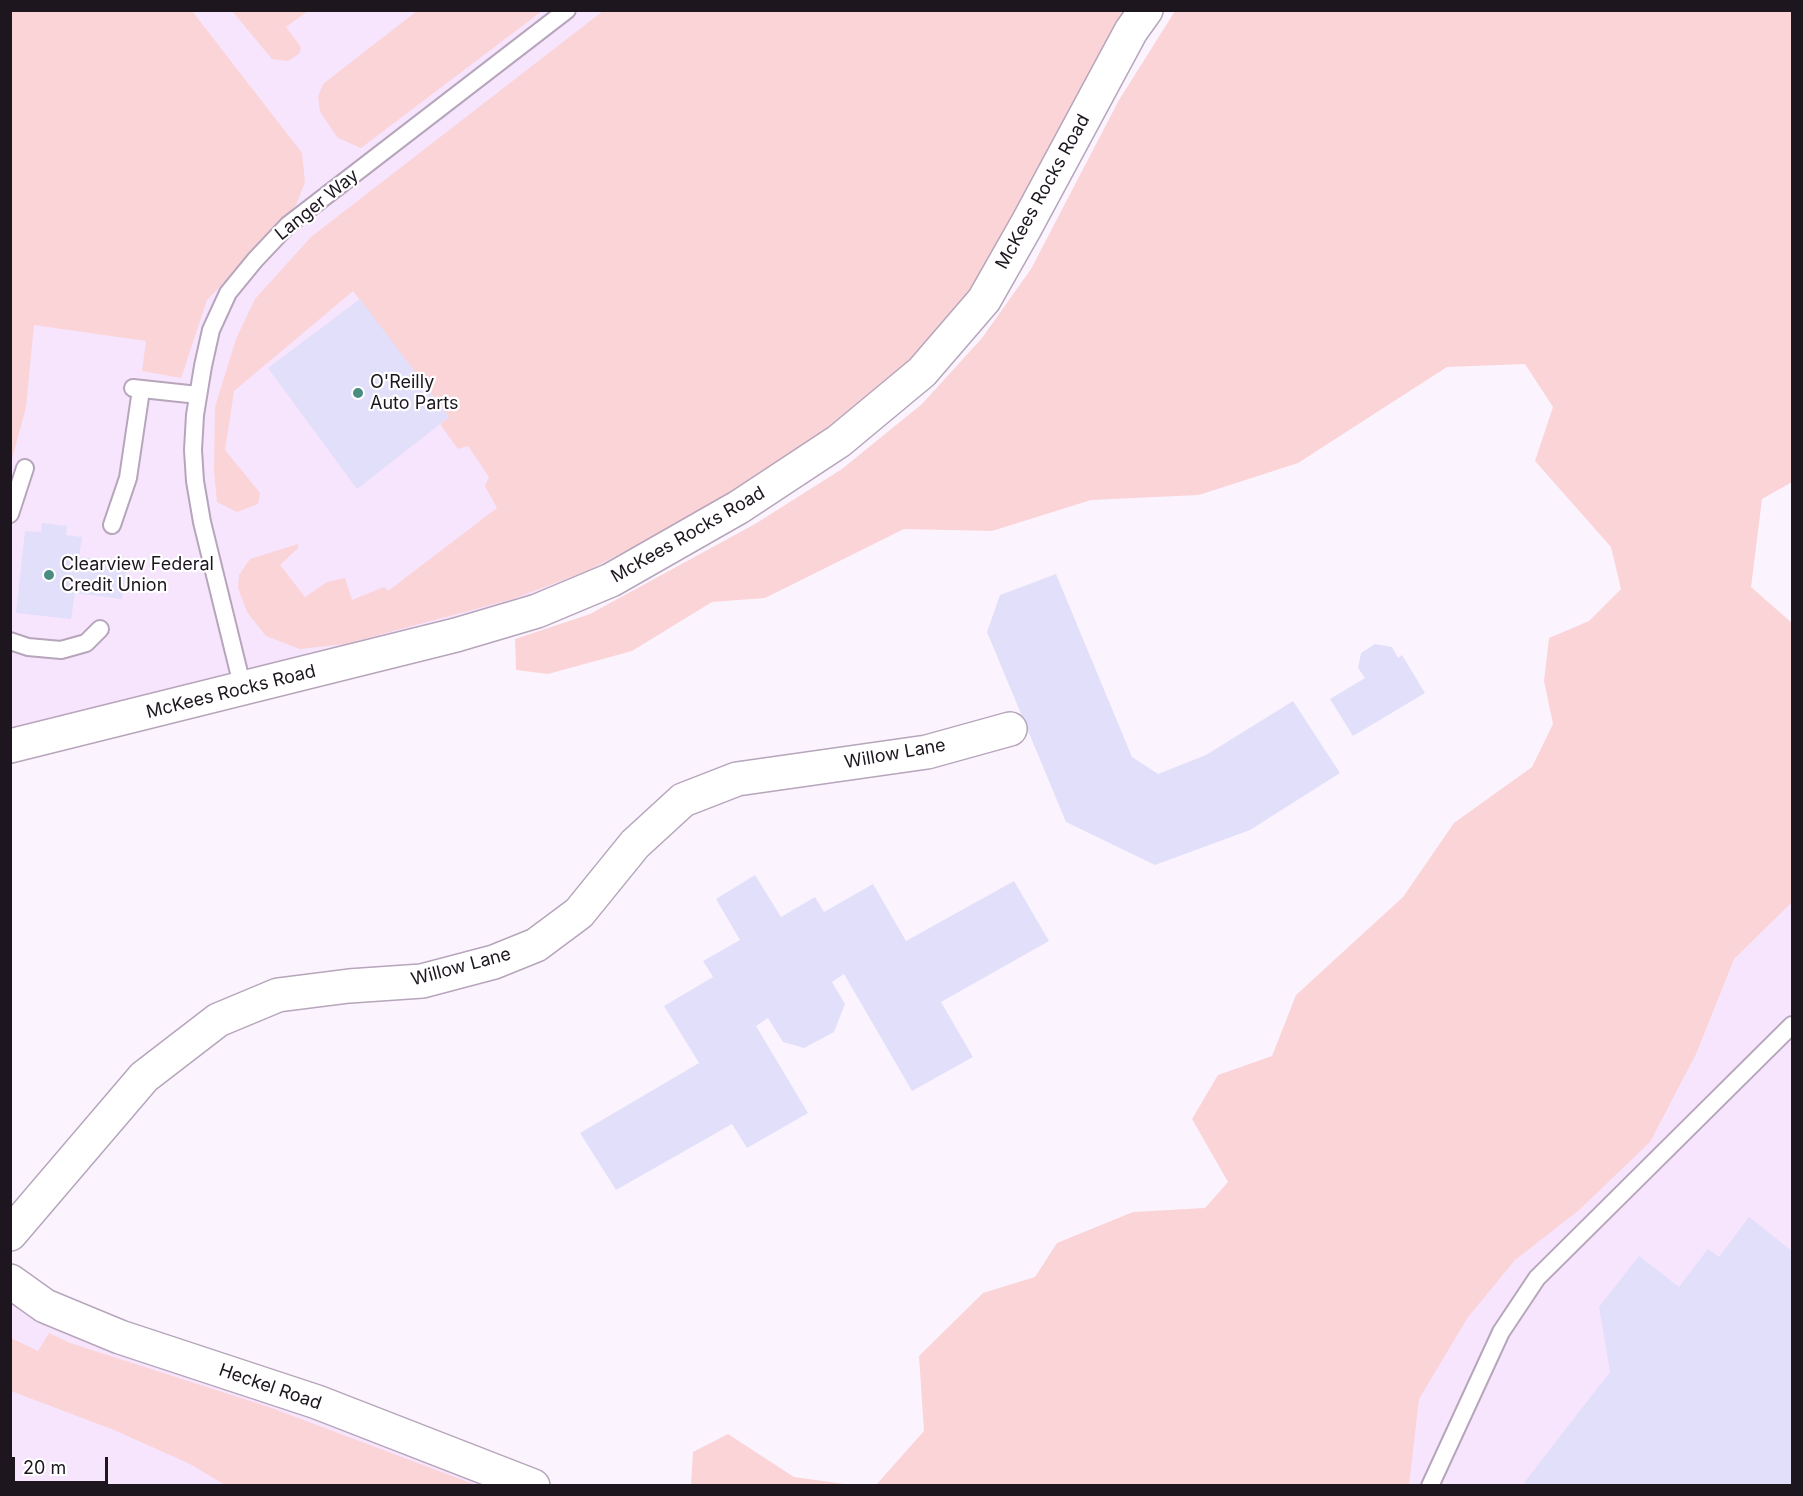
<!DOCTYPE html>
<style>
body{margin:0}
#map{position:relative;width:1803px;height:1496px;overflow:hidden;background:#fbf4fe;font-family:Inter,sans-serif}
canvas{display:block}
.frame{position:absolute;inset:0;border:12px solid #1d161f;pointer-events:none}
.scale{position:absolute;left:12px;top:1457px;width:96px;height:27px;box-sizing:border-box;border:3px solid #1d161f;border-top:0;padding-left:8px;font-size:18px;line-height:21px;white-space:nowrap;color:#1d161f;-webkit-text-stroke:4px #fff;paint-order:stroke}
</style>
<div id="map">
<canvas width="1803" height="1496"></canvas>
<div class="frame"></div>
<div class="scale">20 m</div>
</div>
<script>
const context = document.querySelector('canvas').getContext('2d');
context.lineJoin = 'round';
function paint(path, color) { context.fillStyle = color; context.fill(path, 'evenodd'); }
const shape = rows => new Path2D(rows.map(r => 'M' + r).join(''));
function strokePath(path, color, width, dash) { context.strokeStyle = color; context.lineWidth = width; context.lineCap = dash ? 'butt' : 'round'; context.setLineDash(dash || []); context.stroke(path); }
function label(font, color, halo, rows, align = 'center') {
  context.font = font + ' Inter,sans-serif'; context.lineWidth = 4.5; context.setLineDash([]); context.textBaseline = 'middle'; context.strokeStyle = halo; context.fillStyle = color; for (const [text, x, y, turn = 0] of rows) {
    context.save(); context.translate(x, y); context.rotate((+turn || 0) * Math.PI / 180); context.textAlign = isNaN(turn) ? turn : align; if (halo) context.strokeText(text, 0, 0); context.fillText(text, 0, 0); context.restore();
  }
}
paint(shape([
 [10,11,1146,11,922,372,611,580,11,746],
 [1792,861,1792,1485,1331,1486],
 [10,1281,533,1485,11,1485]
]), '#f7e5fd');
paint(shape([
 [11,11,192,11,302,153,305,182,296,205,264,241,207,300,181,378,142,371,146,341,34,325,26,407,11,463],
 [232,11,308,11,286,27,301,47,299,54,288,61,272,59],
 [417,11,542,11,361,148,338,138,320,112,318,97,323,84],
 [603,11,1130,11,1099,53,1037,177,972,291,916,355,824,436,662,532,587,571,513,599,345,644,300,649,266,636,247,612,238,588,239,575,250,559,298,544,298,548,280,565,305,597,327,582,345,578,352,600,384,587,388,591,497,508,485,486,489,477,468,446,458,449,440,424,449,417,353,291,234,391,225,450,260,493,258,504,237,512,217,502,214,471,215,407,236,339,255,299,311,237],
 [1175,11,1792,11,1792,482,1762,499,1751,587,1792,623,1792,902,1734,959,1696,1054,1650,1142,1578,1211,1515,1260,1468,1317,1419,1399,1409,1485,876,1485,924,1431,919,1356,983,1293,1035,1277,1057,1243,1133,1212,1205,1208,1228,1182,1192,1119,1218,1075,1272,1056,1296,995,1403,897,1454,823,1532,767,1553,724,1544,681,1549,638,1589,621,1621,589,1611,547,1535,461,1553,407,1525,364,1447,367,1298,463,1199,495,1091,500,992,531,904,529,765,598,712,602,632,651,548,674,516,670,515,639,590,614,755,524,842,469,922,404,982,338,1031,269,1119,100],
 [49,1333,70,1343,269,1407,476,1485,225,1485,190,1464,114,1430,11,1391,11,1338,38,1351],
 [728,1434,794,1477,852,1485,691,1485,693,1452]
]), '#fbd4d7');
paint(shape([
 [360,299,449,417,357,489,268,368],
 [42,523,67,526,66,535,82,537,79,557,127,562,122,599,75,593,71,619,16,613,25,531,41,532],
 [1056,574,1132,757,1158,774,1206,755,1293,701,1340,773,1250,830,1155,865,1066,822,987,632,1000,595],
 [1375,644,1392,647,1398,658,1402,655,1425,693,1353,736,1330,699,1365,678,1358,668,1361,653],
 [755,875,781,917,815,897,824,912,873,884,906,941,1014,881,1049,941,941,1002,973,1057,912,1091,844,974,832,982,845,1004,834,1032,804,1048,783,1042,768,1018,756,1026,808,1113,747,1148,732,1124,616,1190,580,1133,699,1063,664,1006,713,977,703,961,740,940,716,899],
 [1749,1217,1792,1251,1792,1486,1528,1486,1524,1483,1610,1372,1599,1307,1639,1256,1679,1287,1708,1249,1719,1257]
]), '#e2dffa');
const lane = shape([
 [133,388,198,395],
 [10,514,25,468],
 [112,525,128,478,141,390],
 [10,641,28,647,61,650,86,643,100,629],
 [243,689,202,522,195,481,193,450,195,415,203,366,211,330,228,293,255,260,288,225,567,10],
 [1430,1486,1501,1332,1537,1278,1792,1025]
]);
const street = shape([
 [10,1234,144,1077,218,1020,278,995,349,986,422,981,494,962,536,945,579,913,635,844,683,800,737,779,927,752,1010,729]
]);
const secondary = shape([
 [10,746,456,635,537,611,611,580,739,507,839,441,922,372,984,300,1026,226,1131,31,1146,10],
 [10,1281,45,1306,120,1337,317,1402,533,1486]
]);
strokePath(lane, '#b6a5bb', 20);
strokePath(street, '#b6a5bb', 36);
strokePath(secondary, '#b6a5bb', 36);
strokePath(lane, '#fff', 16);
strokePath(street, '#fff', 33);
strokePath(secondary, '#fff', 33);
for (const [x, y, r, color] of [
 [358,393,6,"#498c80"],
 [49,575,6,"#498c80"]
]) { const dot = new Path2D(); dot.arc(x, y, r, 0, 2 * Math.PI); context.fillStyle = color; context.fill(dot); strokePath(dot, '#fff', 2); }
label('18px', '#1d161f', '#fff', [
 ["McKees Rocks Road",1043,192,-61],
 ["Langer Way",317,205,-39],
 ["McKees Rocks Road",688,535,-30],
 ["McKees Rocks Road",231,692,-14],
 ["Willow Lane",895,754,-10],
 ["Willow Lane",461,967,-15],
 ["Heckel Road",270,1387,19]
]);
label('18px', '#1d161f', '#fff', [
 ["O'Reilly",370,383],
 ["Auto Parts",370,404],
 ["Clearview Federal",61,565],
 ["Credit Union",61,586]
], 'left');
</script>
